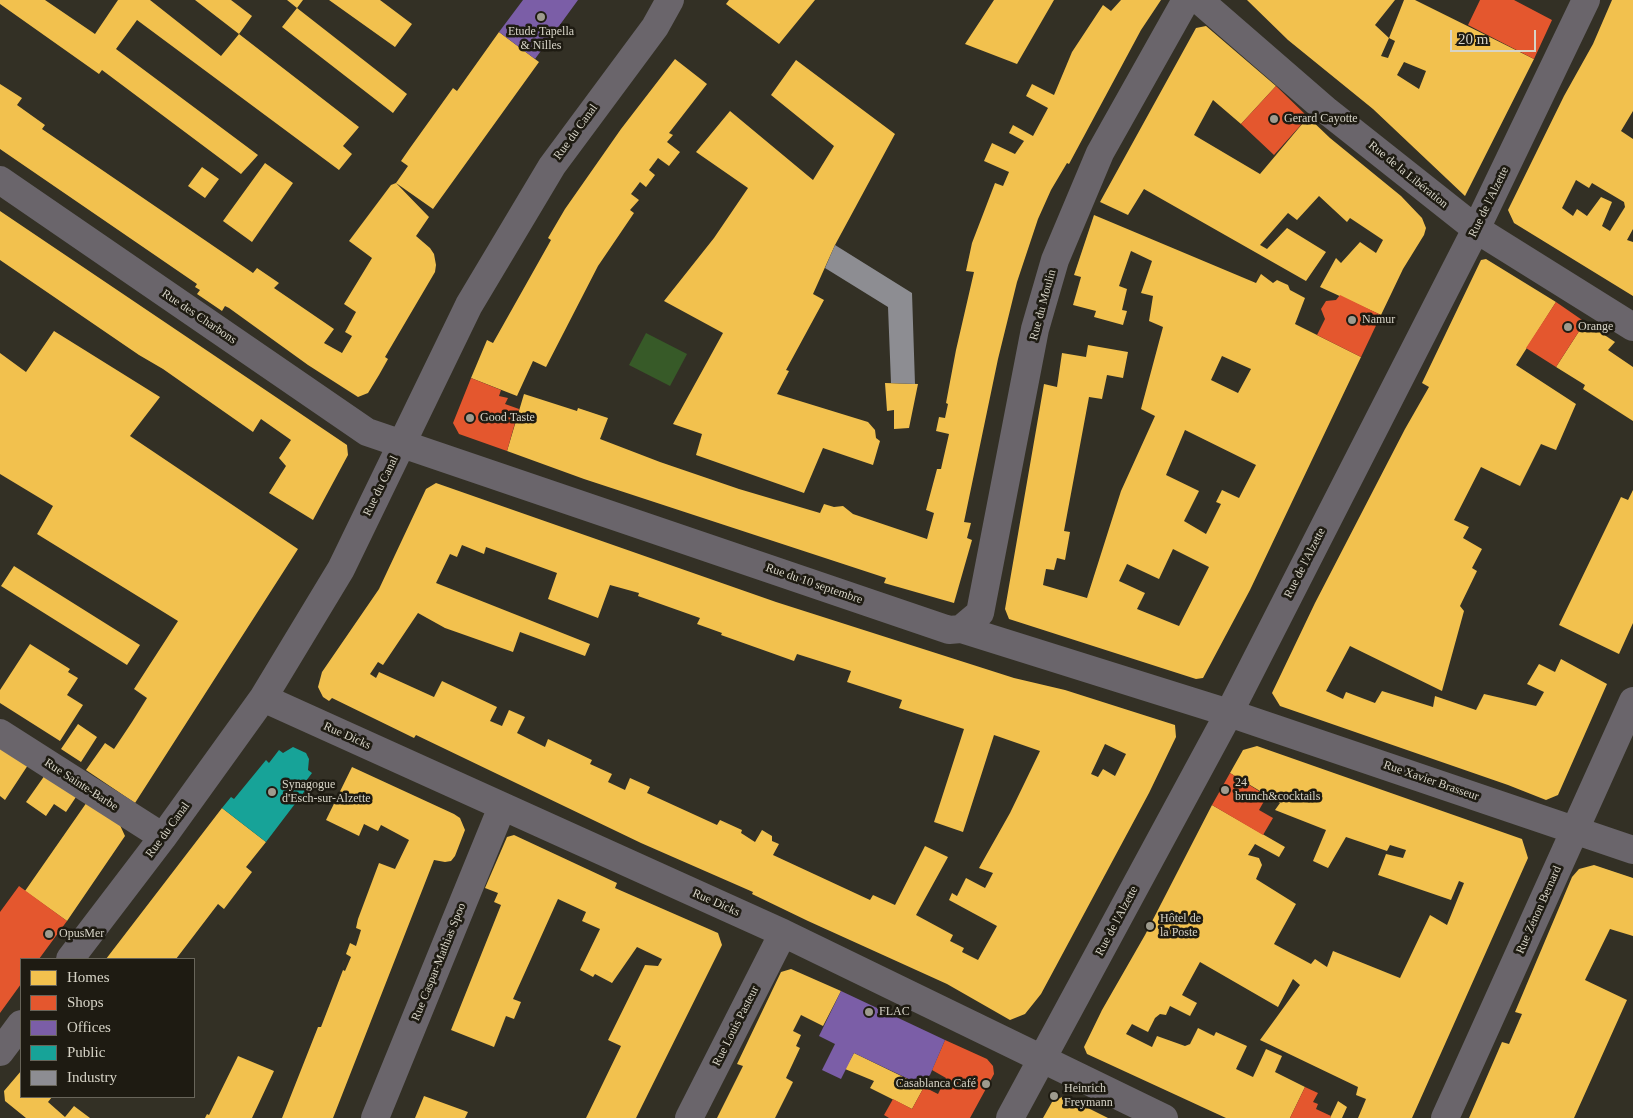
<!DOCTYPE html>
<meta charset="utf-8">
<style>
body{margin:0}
#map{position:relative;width:1633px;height:1118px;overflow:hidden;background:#333025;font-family:"Times New Roman",serif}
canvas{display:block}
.legend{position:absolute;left:20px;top:958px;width:175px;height:140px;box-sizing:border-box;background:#1e1b12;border:1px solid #68655a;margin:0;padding:6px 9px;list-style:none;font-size:15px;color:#d7d4c7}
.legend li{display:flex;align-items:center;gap:10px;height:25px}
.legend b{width:25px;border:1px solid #68655a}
.scale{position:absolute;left:1450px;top:30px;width:86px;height:22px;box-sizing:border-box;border:2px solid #d7d4c7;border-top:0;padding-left:6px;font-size:15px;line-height:18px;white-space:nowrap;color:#d7d4c7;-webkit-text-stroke:4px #1e1b12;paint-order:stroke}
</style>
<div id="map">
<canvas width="1633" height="1118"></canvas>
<ul class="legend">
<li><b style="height:14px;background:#f2c14e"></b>Homes</li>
<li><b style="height:14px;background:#e4572e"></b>Shops</li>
<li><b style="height:14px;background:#7b5ea7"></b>Offices</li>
<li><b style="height:14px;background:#17a398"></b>Public</li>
<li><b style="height:14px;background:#8d8d92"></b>Industry</li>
</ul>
<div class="scale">20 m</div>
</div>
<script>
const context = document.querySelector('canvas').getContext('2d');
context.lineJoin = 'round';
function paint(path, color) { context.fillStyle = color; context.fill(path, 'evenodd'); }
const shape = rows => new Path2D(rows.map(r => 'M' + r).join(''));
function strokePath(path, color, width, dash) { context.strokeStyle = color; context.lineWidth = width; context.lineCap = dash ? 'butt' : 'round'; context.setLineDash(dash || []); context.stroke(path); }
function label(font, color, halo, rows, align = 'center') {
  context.font = font + ' "Times New Roman",serif'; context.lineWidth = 5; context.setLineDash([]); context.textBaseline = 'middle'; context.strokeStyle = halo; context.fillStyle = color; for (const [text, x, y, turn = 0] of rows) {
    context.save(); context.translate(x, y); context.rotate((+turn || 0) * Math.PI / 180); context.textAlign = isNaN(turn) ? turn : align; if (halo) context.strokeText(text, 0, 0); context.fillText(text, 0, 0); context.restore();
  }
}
paint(shape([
 [646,333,687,354,670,386,629,365]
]), '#375a28');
paint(shape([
 [0,0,45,0,95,34,118,0,150,0,221,56,239,34,195,0,231,0,252,16,239,34,359,127,343,146,352,154,339,170,137,20,116,49,258,155,241,174,102,70,99,74,0,4],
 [287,0,303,0,297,8],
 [329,0,380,0,412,24,395,47],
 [729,0,815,0,779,44,726,4],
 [994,0,1054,0,1017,64,965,44],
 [1121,0,1161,0,1141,30,1069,164,1067,163,1051,190,1038,219,1017,282,998,359,964,522,971,523,967,538,972,540,954,603,884,583,886,578,584,479,507,451,524,394,577,411,578,408,608,418,600,439,660,462,739,489,820,513,824,504,834,507,843,506,853,514,927,539,934,513,926,510,937,469,941,469,949,434,936,431,939,417,945,418,948,404,946,403,956,350,974,272,966,271,972,243,995,183,1003,186,1009,172,984,161,992,143,1015,154,1024,141,1009,133,1013,125,1033,136,1048,108,1026,96,1032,84,1054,95,1072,52,1103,5,1111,11],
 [1247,0,1395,0,1375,25,1389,38,1381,56,1388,58,1395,41,1389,38,1404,0,1415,0,1534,59,1465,196,1373,109,1288,40],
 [1404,62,1426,71,1419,89,1397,75],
 [1612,0,1633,0,1633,111,1621,131,1633,139,1633,229,1627,240,1633,242,1633,296,1514,223,1508,210,1564,96,1593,44],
 [1576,180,1589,188,1592,183,1624,202,1625,207,1610,231,1602,226,1612,202,1601,197,1587,216,1577,209,1573,216,1562,208],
 [297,8,407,94,393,113,282,27],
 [1206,26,1276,86,1241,124,1213,100,1194,135,1260,174,1308,117,1330,138,1401,196,1422,218,1426,228,1424,235,1403,269,1381,315,1320,287,1336,258,1341,263,1360,242,1376,253,1383,240,1350,218,1347,222,1319,196,1297,220,1288,213,1260,245,1267,249,1287,228,1326,252,1306,281,1144,189,1128,215,1100,202,1196,28],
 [499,32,539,62,433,209,396,183,429,217,416,236,430,248,434,254,436,265,435,272,385,357,388,359,379,375,368,393,358,397,308,365,229,308,225,306,222,311,197,294,200,290,195,287,197,284,0,149,0,84,22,98,17,105,45,125,42,129,253,273,257,268,279,283,274,288,334,329,324,343,342,353,352,336,345,332,356,312,344,304,372,258,349,241,391,185,396,183,408,166,401,161,410,148,453,88,457,91],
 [675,59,707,84,669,133,673,135,667,142,680,152,669,166,658,158,649,170,655,175,646,187,640,182,631,194,639,200,630,210,634,213,598,266,546,367,533,361,517,396,471,378,487,340,493,343,551,240,548,238,565,209,621,129],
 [796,60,895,134,835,245,813,294,824,300,786,370,789,371,777,394,868,422,875,430,876,438,880,441,873,465,823,448,804,493,696,455,702,434,673,424,723,333,664,301,714,238,748,188,696,152,730,111,813,180,834,146,771,95],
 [265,163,293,183,252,242,223,221],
 [202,167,219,179,205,198,188,186],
 [0,211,347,445,348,455,313,520,269,493,286,466,279,458,291,440,261,419,253,432,163,369,139,355,0,260],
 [1094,215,1256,283,1261,274,1273,283,1277,280,1288,285,1290,290,1305,298,1295,324,1361,357,1250,590,1203,678,1196,679,1009,619,1005,609,1044,384,1057,387,1062,353,1086,357,1088,345,1128,352,1123,378,1107,375,1102,399,1089,397,1064,531,1070,532,1065,560,1057,558,1054,570,1046,569,1043,585,1087,598,1121,491,1155,416,1141,409,1163,327,1149,321,1153,296,1141,293,1152,261,1131,251,1119,286,1127,289,1122,310,1127,311,1123,325,1094,317,1096,311,1073,305,1081,277,1074,275],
 [1222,356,1251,369,1238,393,1211,380],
 [1185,430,1256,465,1239,498,1222,490,1216,502,1221,504,1206,534,1184,521,1199,491,1166,475],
 [1173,549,1209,567,1179,626,1137,609,1145,593,1119,581,1127,564,1159,579],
 [1486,259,1556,302,1516,365,1576,404,1556,450,1541,444,1520,486,1481,467,1454,520,1469,527,1463,538,1482,549,1472,568,1477,571,1460,606,1464,611,1442,691,1350,646,1326,691,1343,699,1346,692,1375,703,1382,691,1433,707,1435,696,1476,710,1484,694,1536,706,1544,692,1527,684,1539,664,1555,672,1561,659,1607,684,1558,795,1546,800,1508,785,1280,706,1272,693,1315,603,1405,429,1429,387,1422,383,1481,260],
 [1585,322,1615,342,1608,350,1633,367,1633,421,1583,389,1585,385,1556,367],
 [54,331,160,397,130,436,298,549,135,803,86,770,105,743,114,749,132,722,147,698,134,689,178,621,37,534,53,506,0,474,0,353,26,372],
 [885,383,918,384,909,428,894,429,894,410,887,411],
 [436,483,776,602,1014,678,1065,690,1175,725,1176,737,1149,793,1041,994,1025,1014,1010,1020,947,984,808,921,752,894,753,892,641,843,416,735,414,738,332,698,329,701,323,697,318,687,322,672,379,589,426,489],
 [462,545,484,554,486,547,557,573,548,599,598,618,610,585,639,593,638,596,700,618,697,624,722,633,721,635,794,661,797,654,851,671,847,682,902,700,899,708,964,729,934,822,963,832,994,735,1040,751,1010,813,979,868,993,873,985,888,966,878,957,896,952,893,949,900,997,926,978,960,962,952,964,948,950,941,953,935,916,915,948,857,925,846,895,905,873,895,870,900,773,855,779,844,772,841,772,836,762,830,755,842,741,833,742,830,720,820,717,825,647,793,650,787,630,778,625,790,608,782,612,774,590,764,592,760,548,739,545,747,517,733,525,717,509,710,502,726,490,721,497,707,442,681,434,697,379,672,376,678,370,674,378,662,383,665,418,613,445,628,513,652,520,632,585,656,590,644,436,583,450,554,457,557],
 [1105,744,1126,754,1115,776,1103,769,1098,777,1091,774],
 [1633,490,1633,623,1619,654,1559,625,1621,497,1628,500],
 [14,566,140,645,127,665,1,586],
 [30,644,70,669,68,672,78,678,67,695,83,705,60,741,0,703,0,690],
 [78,724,97,737,81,762,61,749],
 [1257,746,1522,839,1528,858,1412,1118,1358,1118,1366,1099,1356,1095,1358,1087,1260,1040,1300,985,1293,979,1278,1007,1200,962,1182,995,1197,1003,1190,1016,1170,1006,1166,1015,1160,1014,1155,1018,1148,1032,1132,1024,1126,1034,1152,1047,1157,1036,1185,1046,1190,1044,1198,1028,1214,1036,1216,1032,1247,1046,1236,1069,1253,1077,1266,1049,1282,1056,1275,1072,1305,1087,1290,1118,1226,1118,1087,1054,1084,1047,1102,1010,1145,935,1212,805,1285,847,1279,857,1255,844,1248,855,1259,858,1262,865,1256,879,1296,904,1274,944,1311,964,1315,959,1327,967,1333,951,1400,978,1430,915,1447,925,1464,883,1459,881,1451,900,1378,875,1386,854,1403,858,1406,850,1390,845,1387,851,1346,837,1328,868,1313,861,1326,830,1275,810,1280,803,1230,773,1243,750],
 [0,747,28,765,5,800,0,796],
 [352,767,454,814,460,818,465,830,455,856,451,861,445,862,434,860,333,1118,282,1118,318,1027,321,1027,343,970,345,971,351,957,346,954,350,943,356,946,361,930,356,928,358,919,379,863,395,869,409,840,381,825,378,831,364,824,359,836,326,820],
 [45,775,76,797,66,812,54,804,46,816,26,802],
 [87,802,119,823,125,836,67,921,25,891],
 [222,808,266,842,246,867,252,872,224,909,218,904,176,959,106,959],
 [514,835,617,883,615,888,718,933,722,945,636,1118,586,1118,621,1046,608,1040,645,965,658,966,662,959,637,947,612,983,595,974,593,977,580,970,600,929,582,921,586,912,558,899,513,999,521,1002,514,1019,506,1016,494,1047,451,1030,501,905,494,902,498,893,485,888,507,837],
 [1594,865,1633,878,1633,936,1610,929,1585,980,1627,1000,1574,1118,1469,1118,1502,1042,1509,1044,1522,1014,1515,1012,1572,877,1579,869],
 [791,969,841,991,823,1026,801,1015,793,1031,801,1035,796,1046,800,1048,786,1078,793,1082,775,1118,717,1118,743,1066,737,1064,781,972],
 [854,1053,924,1087,912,1109,870,1088,874,1081,845,1069],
 [238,1056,274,1071,252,1118,205,1118,207,1114,209,1115],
 [21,1071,21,1097,52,1097,48,1102,65,1117,74,1106,90,1118,26,1118,5,1101,4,1091],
 [424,1096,468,1112,465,1118,415,1118],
 [1064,1096,1108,1118,1043,1118,1052,1102],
 [1338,1101,1347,1107,1342,1118,1330,1118]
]), '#f2c14e');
paint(shape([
 [1480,0,1514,0,1552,20,1534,59,1468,25],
 [1276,86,1308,117,1274,155,1241,124],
 [1340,295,1381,315,1361,357,1317,335,1325,319,1321,309,1326,301,1336,300],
 [1556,302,1585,322,1556,367,1526,348],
 [471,378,501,390,499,396,508,398,505,404,519,409,507,451,459,434,453,423],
 [1230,773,1267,796,1259,810,1273,818,1263,835,1212,805],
 [19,886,67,921,39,959,21,959,21,984,0,1013,0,912],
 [945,1040,987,1059,993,1066,994,1074,970,1118,889,1118,884,1115,893,1099,912,1109,924,1087,938,1094,946,1078,932,1070],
 [1305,1087,1318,1093,1313,1102,1318,1104,1316,1109,1331,1116,1330,1118,1290,1118]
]), '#e4572e');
paint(shape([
 [523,0,578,0,535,59,499,32],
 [841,991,945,1040,930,1075,919,1084,854,1053,841,1079,822,1070,835,1044,819,1036]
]), '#7b5ea7');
paint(shape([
 [293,747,306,753,309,759,308,770,312,773,303,785,307,788,266,842,222,808,231,797,234,799,266,760,269,763,279,750,283,753]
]), '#17a398');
paint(shape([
 [835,245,912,293,915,384,891,383,888,307,825,268]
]), '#8d8d92');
strokePath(shape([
 [1199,0,1327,111,1476,229,1633,327],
 [0,180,367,432,949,630,961,629,1229,713,1633,850],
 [961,629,980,613,1035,329,1055,260,1100,153,1186,0],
 [263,698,783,933,1164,1118],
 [0,733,163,837],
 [70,959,163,837,263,698,341,569,469,305,552,166,655,27,670,0],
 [0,1052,21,1024],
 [375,1118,502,807],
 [689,1118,783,933],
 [1010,1118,1229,713,1476,229,1586,0],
 [1445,1118,1633,701]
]), '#6a656b', 28);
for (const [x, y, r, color] of [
 [541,17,5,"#9e9b8e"],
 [1274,119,5,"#9e9b8e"],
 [1352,320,5,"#9e9b8e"],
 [1568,327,5,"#9e9b8e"],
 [470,418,5,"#9e9b8e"],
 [1225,790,5,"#9e9b8e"],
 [272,792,5,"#9e9b8e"],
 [1150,926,5,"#9e9b8e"],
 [49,934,5,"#9e9b8e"],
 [869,1012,5,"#9e9b8e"],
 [986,1084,5,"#9e9b8e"],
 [1054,1096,5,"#9e9b8e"]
]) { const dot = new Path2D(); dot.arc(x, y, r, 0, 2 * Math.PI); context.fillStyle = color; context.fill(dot); strokePath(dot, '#1e1b12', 2); }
label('12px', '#d7d4c7', '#1e1b12', [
 ["Etude Tapella",541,32,"center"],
 ["& Nilles",541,46,"center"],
 ["Gerard Cayotte",1284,119],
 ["Namur",1362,320],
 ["Orange",1578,327],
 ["Good Taste",480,418],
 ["24",1235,783],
 ["brunch&cocktails",1235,797],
 ["Synagogue",282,785],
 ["d'Esch-sur-Alzette",282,799],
 ["Hôtel de",1160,919],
 ["la Poste",1160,933],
 ["OpusMer",59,934],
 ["FLAC",879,1012],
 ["Casablanca Café",976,1084,"right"],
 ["Heinrich",1064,1089],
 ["Freymann",1064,1103]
], 'left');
label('12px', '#d7d4c7', '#1e1b12', [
 ["Rue du Canal",576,132,-54],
 ["Rue de la Libération",1408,175,39],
 ["Rue de l'Alzette",1489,202,-64],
 ["Rue du Moulin",1043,305,-75],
 ["Rue des Charbons",199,317,34],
 ["Rue du Canal",381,486,-64],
 ["Rue de l'Alzette",1305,563,-63],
 ["Rue du 10 septembre",814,584,19],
 ["Rue Dicks",347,736,24],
 ["Rue Xavier Brasseur",1431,781,19],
 ["Rue Sainte-Barbe",81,785,33],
 ["Rue du Canal",168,830,-54],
 ["Rue Dicks",716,903,24],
 ["Rue Zénon Bernard",1539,910,-66],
 ["Rue de l'Alzette",1117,921,-62],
 ["Rue Caspar-Mathias Spoo",439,962,-68],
 ["Rue Louis Pasteur",736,1026,-63]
]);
</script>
